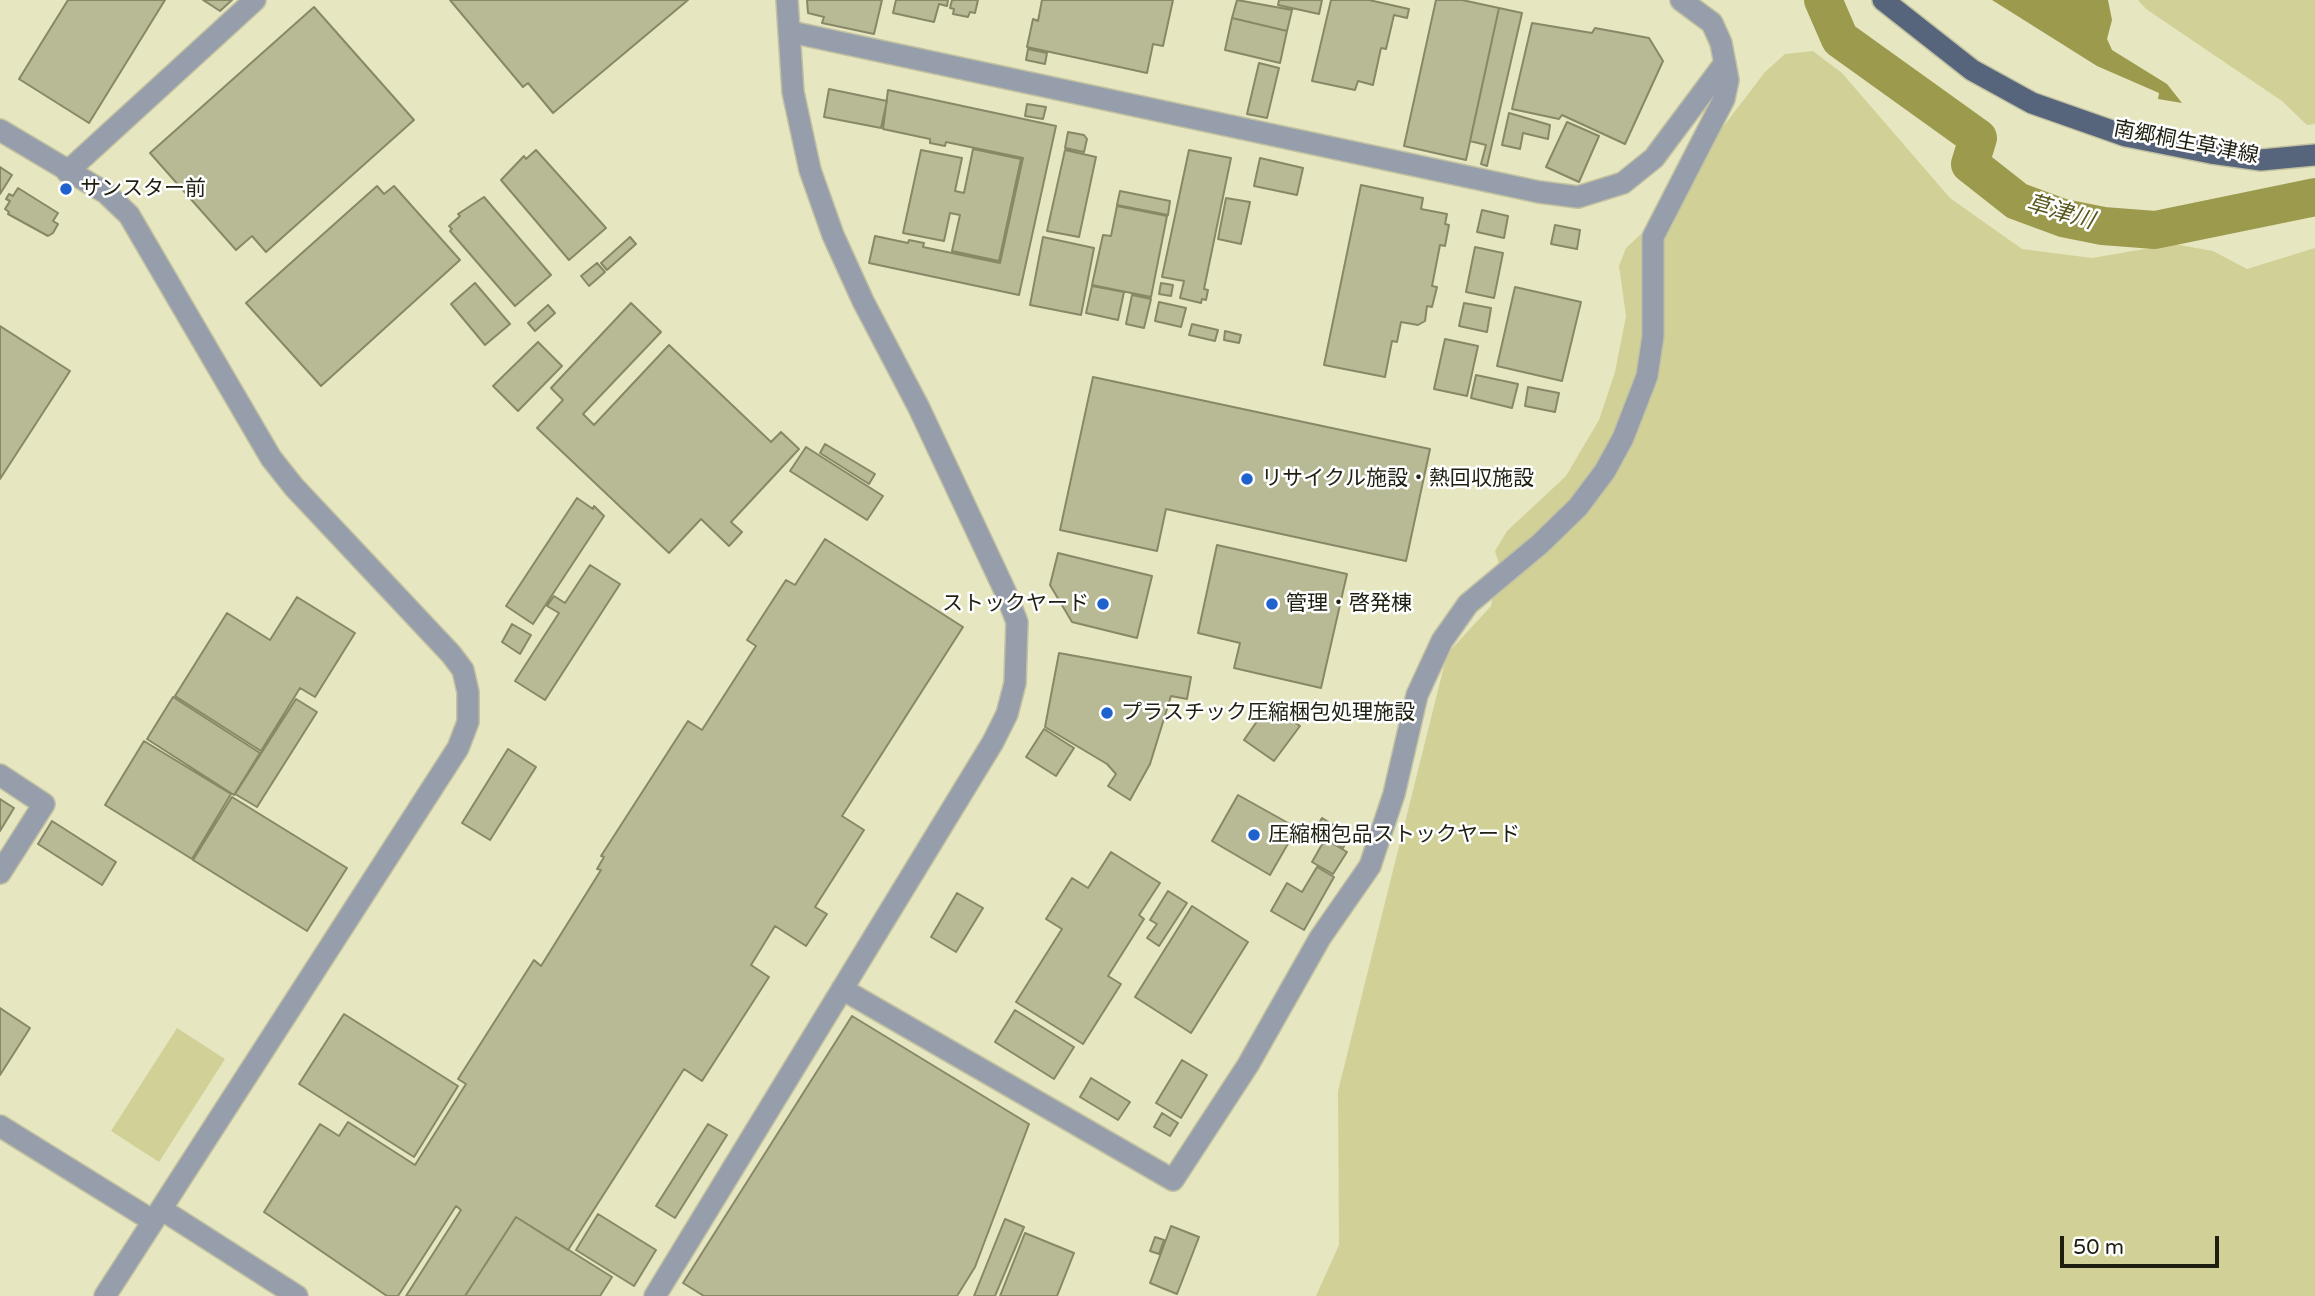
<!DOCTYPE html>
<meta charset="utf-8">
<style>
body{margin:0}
#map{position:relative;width:2315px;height:1296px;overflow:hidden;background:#e6e6c1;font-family:"Varela Round",sans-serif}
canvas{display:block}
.scale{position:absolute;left:2060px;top:1236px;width:159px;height:32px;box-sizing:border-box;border:4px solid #1f1f11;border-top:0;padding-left:9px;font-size:21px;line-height:24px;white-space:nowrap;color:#1f1f11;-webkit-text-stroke:5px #fff;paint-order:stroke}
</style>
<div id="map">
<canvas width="2315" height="1296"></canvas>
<div class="scale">50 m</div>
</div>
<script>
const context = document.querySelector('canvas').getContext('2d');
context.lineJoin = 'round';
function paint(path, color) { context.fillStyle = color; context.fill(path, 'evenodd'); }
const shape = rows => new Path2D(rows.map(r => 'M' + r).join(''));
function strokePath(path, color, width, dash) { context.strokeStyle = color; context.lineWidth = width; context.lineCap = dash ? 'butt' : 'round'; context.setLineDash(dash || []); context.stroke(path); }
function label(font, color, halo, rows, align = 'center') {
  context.font = font + ' "Varela Round","Noto Sans JP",sans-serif'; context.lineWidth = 5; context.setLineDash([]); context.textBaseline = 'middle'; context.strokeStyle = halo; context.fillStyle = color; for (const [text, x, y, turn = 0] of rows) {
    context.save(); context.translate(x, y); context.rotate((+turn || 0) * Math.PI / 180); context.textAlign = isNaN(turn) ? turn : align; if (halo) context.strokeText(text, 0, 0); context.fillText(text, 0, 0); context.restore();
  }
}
paint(shape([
 [2138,0,2315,0,2315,124,2307,125,2282,101,2146,9],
 [1813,51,1842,73,1950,198,2022,249,2092,258,2174,244,2213,251,2247,269,2315,248,2315,1296,1316,1296,1339,1245,1338,1091,1447,654,1491,606,1499,564,1495,551,1507,531,1566,476,1599,420,1615,372,1626,316,1619,266,1626,248,1641,234,1765,72,1785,54],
 [177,1028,225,1059,159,1162,111,1131]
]), '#d1d197');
paint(shape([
 [1992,0,2108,0,2112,20,2107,39,2112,50,2167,84,2182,103,2158,99,2159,93,2097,66]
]), '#9c9a4c');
strokePath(shape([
 [1823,0,1840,39,1978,138,1970,164,2017,201,2063,218,2103,226,2155,230,2315,197]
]), '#9c9a4c', 38);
const building = shape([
 [68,0,165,0,89,123,19,79,68,0],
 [203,0,232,0,220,11,203,0],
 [450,0,688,0,553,113,528,83,523,87,450,0],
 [807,0,882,0,874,34,822,23,824,17,808,13,807,0],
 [896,0,948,0,947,6,939,4,934,22,893,13,896,0],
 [952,0,978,0,975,13,970,12,968,17,953,14,954,9,950,8,952,0],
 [1042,0,1173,0,1163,46,1153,44,1147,73,1027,47,1033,19,1038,21,1042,0],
 [1237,0,1292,10,1287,31,1232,18,1237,0],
 [1279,0,1322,0,1319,14,1278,5,1279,0],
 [1331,0,1369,0,1409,9,1407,18,1394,15,1386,49,1381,48,1373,85,1358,81,1355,90,1312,81,1331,0],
 [1436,0,1462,0,1499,8,1466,160,1404,146,1436,0],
 [314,7,414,120,266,252,252,236,236,250,150,153,314,7],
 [1499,8,1522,13,1487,166,1481,164,1486,145,1470,141,1499,8],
 [1232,18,1287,31,1280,63,1225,50,1232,18],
 [1532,23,1592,33,1595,28,1649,38,1663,61,1625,144,1562,115,1559,119,1512,109,1532,23],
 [1028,49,1047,53,1045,64,1026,60,1028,49],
 [1259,63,1279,68,1267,118,1247,114,1259,63],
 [829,89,887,101,881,128,824,117,829,89],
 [888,90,1056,126,1019,295,869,263,875,236,908,243,909,240,924,243,923,247,1000,263,1023,158,946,142,945,146,930,143,930,139,883,129,888,90],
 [1027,104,1046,107,1043,119,1025,116,1027,104],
 [1509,113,1550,125,1548,139,1523,133,1520,149,1502,145,1509,113],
 [1567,122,1599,136,1579,182,1546,167,1567,122],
 [1068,132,1084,135,1087,139,1084,152,1065,148,1068,132],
 [973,149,1021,159,999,261,952,251,960,215,950,213,944,241,903,233,921,150,962,158,955,191,964,193,973,149],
 [536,150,606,228,569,260,501,180,524,156,526,159,536,150],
 [1065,150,1096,157,1079,237,1047,231,1065,150],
 [1189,150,1231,158,1204,289,1208,290,1206,300,1202,299,1201,303,1180,298,1184,281,1162,277,1189,150],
 [1260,158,1303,168,1297,195,1254,186,1260,158],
 [0,167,12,175,0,194,0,167],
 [1361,185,1423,198,1421,209,1447,214,1445,224,1449,225,1445,246,1440,245,1432,286,1437,287,1432,307,1427,306,1425,321,1418,325,1401,322,1397,342,1392,341,1385,377,1324,365,1361,185],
 [377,186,384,194,394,186,460,260,321,386,246,303,377,186],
 [18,188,58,213,53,221,58,224,53,233,48,236,8,214,9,212,5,209,10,201,6,199,9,194,13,196,18,188],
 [1120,191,1170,201,1168,215,1117,205,1120,191],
 [484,197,551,275,515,306,450,231,452,229,449,226,460,216,458,214,484,197],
 [1226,198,1250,202,1241,244,1218,239,1226,198],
 [1117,206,1167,216,1151,297,1092,285,1103,235,1111,236,1117,206],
 [1482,210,1508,216,1504,238,1477,232,1482,210],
 [1555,225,1580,230,1577,249,1551,244,1555,225],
 [630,237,636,244,607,270,601,263,630,237],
 [1043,237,1094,248,1081,315,1030,305,1043,237],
 [1475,247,1503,253,1494,298,1466,292,1475,247],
 [597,263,605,272,589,286,581,276,597,263],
 [475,283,510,324,485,345,451,304,475,283],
 [1161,283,1173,285,1171,296,1159,294,1161,283],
 [1092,286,1124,292,1118,320,1086,313,1092,286],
 [1515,287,1581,302,1562,381,1497,366,1515,287],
 [1132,295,1151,299,1144,328,1126,324,1132,295],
 [1159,302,1186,308,1181,327,1155,321,1159,302],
 [631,303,661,332,583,414,594,425,669,345,771,442,781,432,799,449,731,522,742,532,729,546,701,519,669,553,537,428,563,400,551,388,631,303],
 [1464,303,1491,308,1487,332,1459,326,1464,303],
 [548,305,555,313,535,331,528,323,548,305],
 [1192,324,1218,330,1215,341,1189,335,1192,324],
 [0,326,70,371,0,479,0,326],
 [1225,331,1241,335,1239,343,1224,340,1225,331],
 [1445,339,1478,346,1467,396,1434,389,1445,339],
 [538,342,562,366,518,411,493,386,538,342],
 [1476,375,1518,384,1512,408,1471,398,1476,375],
 [1093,377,1430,449,1406,561,1166,509,1157,551,1060,530,1093,377],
 [1528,387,1559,393,1555,412,1525,406,1528,387],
 [825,444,875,474,869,484,820,453,825,444],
 [806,447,883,496,867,520,790,471,806,447],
 [577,498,593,509,594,506,604,516,533,624,506,606,577,498],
 [825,539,963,627,842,816,864,830,815,907,827,914,806,946,775,926,751,965,769,977,702,1081,684,1069,568,1250,516,1217,465,1296,406,1296,461,1210,456,1206,398,1296,387,1296,264,1212,320,1124,339,1136,348,1122,415,1165,466,1084,458,1079,534,960,541,966,601,870,597,869,604,857,601,856,688,721,702,730,756,646,747,640,786,580,795,585,825,539],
 [1217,545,1347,574,1321,688,1234,668,1240,643,1198,633,1217,545],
 [1058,553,1152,576,1137,638,1072,622,1050,585,1058,553],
 [590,565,620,584,545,700,515,681,559,613,547,606,554,596,565,603,590,565],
 [297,597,355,633,315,697,300,688,261,751,175,696,227,613,270,640,297,597],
 [512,624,531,635,520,654,502,642,512,624],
 [1059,653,1191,677,1187,699,1171,696,1150,764,1130,800,1108,786,1116,774,1107,764,1045,727,1059,653],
 [173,697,260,753,234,795,147,739,173,697],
 [296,699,317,712,257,807,235,794,296,699],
 [1269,704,1300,726,1274,761,1244,740,1269,704],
 [1044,729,1074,748,1056,776,1026,757,1044,729],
 [144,741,231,794,192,859,105,805,144,741],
 [508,749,536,767,490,840,462,823,508,749],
 [1238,795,1297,828,1270,875,1212,841,1238,795],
 [232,797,347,868,307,931,193,860,232,797],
 [0,799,14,808,0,831,0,799],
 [1322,818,1350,835,1343,848,1315,831,1322,818],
 [52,821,116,862,102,885,38,844,52,821],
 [1325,839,1347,852,1333,874,1312,862,1325,839],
 [1111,852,1160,883,1139,915,1144,919,1108,976,1121,984,1083,1044,1016,1002,1062,929,1046,919,1072,878,1088,888,1111,852],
 [1317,867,1334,877,1304,930,1271,911,1287,883,1302,892,1317,867],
 [1168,891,1187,903,1159,946,1147,938,1157,924,1150,920,1168,891],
 [957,893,983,908,956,952,931,937,957,893],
 [1192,906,1248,942,1191,1033,1135,997,1192,906],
 [0,1008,30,1028,0,1075,0,1008],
 [1015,1010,1074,1047,1054,1079,995,1042,1015,1010],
 [344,1014,458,1086,414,1157,299,1084,344,1014],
 [852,1016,1029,1124,975,1267,957,1296,704,1296,683,1283,852,1016],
 [1182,1060,1207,1075,1181,1118,1156,1103,1182,1060],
 [1091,1078,1130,1102,1118,1120,1080,1097,1091,1078],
 [1162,1113,1178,1123,1170,1136,1154,1127,1162,1113],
 [708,1124,727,1135,675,1218,656,1206,708,1124],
 [598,1214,656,1250,634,1286,576,1250,598,1214],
 [516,1217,612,1277,600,1296,465,1296,516,1217],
 [1005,1219,1024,1227,995,1296,974,1296,1005,1219],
 [1171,1226,1199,1237,1177,1294,1150,1283,1171,1226],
 [1025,1233,1074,1253,1057,1296,1000,1296,1025,1233],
 [1155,1237,1164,1240,1159,1254,1150,1251,1155,1237]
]);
paint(building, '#b8b995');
strokePath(building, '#886', 2);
const minor = shape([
 [791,32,1539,192,1578,197,1623,183,1654,158,1725,63],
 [0,130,106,193,129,215,271,458,294,487,451,654,463,670,468,692,468,722,458,748,105,1296],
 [67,172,255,0],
 [0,775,44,804,0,873],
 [842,989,1173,1180,1248,1065,1320,938,1370,866,1394,794,1417,695,1442,641,1468,604,1540,544,1578,507,1605,471,1623,438,1647,376,1653,336,1653,237,1724,99,1728,80,1721,43,1712,23,1681,0],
 [0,1126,153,1221],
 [161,1209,297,1296],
 [655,1296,993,742,1007,714,1015,683,1017,622,1005,591,919,408,863,301,833,235,810,170,793,92,787,0]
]);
const major = shape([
 [1883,0,1972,70,2032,103,2126,136,2211,153,2261,160,2315,155]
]);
strokePath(minor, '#c2c2a1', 24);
strokePath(major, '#c2c2a1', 24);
strokePath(minor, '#969eab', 21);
strokePath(major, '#56657c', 21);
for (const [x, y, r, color] of [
 [66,189,7,"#1f62ce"],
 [1247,479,7,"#1f62ce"],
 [1103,604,7,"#1f62ce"],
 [1272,604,7,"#1f62ce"],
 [1107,713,7,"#1f62ce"],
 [1254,835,7,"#1f62ce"]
]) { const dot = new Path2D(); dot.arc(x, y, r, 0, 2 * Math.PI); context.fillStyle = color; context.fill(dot); strokePath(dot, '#fff', 2.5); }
label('21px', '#1f1f11', '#fff', [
 ["南郷桐生草津線",2186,143,11]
]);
label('21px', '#1f1f11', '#fff', [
 ["サンスター前",80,189],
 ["リサイクル施設・熱回収施設",1261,479],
 ["ストックヤード",1089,604,"right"],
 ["管理・啓発棟",1286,604],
 ["プラスチック圧縮梱包処理施設",1121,713],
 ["圧縮梱包品ストックヤード",1268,835]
], 'left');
label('italic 23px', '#58571d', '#fff', [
 ["草津川",2060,213,16]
]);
</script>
